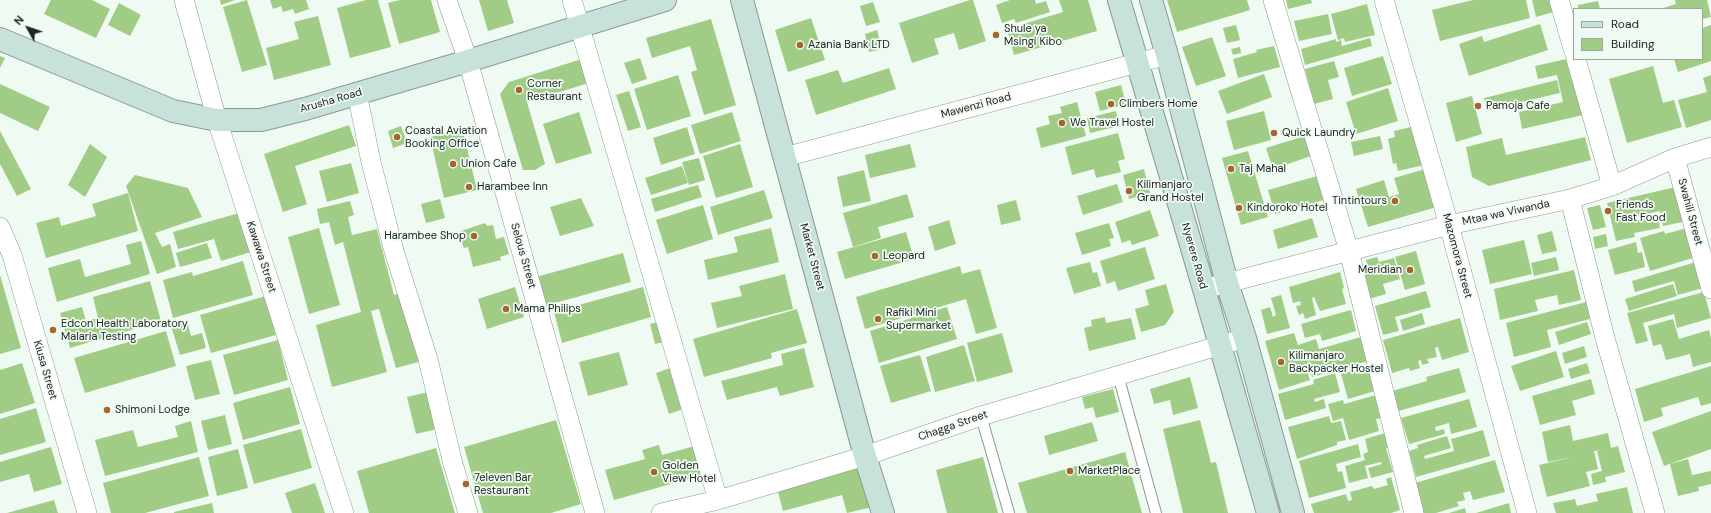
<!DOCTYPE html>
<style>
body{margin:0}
#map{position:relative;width:1711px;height:513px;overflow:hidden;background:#effbf2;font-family:"DM Sans",sans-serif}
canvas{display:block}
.legend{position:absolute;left:1573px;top:8px;width:130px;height:52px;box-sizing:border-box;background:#effbf2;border:1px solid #9da59f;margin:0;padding:5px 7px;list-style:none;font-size:12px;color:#212522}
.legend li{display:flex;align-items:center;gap:8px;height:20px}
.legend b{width:20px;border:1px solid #9da59f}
.north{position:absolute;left:8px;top:8px;width:40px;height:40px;-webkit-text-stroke:3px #effbf2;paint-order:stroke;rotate:310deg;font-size:11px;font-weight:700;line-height:16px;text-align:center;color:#212522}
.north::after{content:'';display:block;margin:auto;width:14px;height:18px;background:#212522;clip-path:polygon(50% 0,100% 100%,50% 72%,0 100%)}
</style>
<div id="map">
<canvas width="1711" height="513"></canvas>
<ul class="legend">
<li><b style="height:5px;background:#c6e2da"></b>Road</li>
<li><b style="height:11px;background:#a0cc85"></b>Building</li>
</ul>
<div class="north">N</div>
</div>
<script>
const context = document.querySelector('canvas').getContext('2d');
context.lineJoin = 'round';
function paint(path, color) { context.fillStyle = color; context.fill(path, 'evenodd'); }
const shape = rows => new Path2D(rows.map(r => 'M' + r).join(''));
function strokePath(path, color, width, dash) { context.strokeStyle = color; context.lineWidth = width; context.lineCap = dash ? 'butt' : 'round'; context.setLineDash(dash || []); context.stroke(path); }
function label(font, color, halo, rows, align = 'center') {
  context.font = font + ' "DM Sans",sans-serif'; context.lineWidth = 3.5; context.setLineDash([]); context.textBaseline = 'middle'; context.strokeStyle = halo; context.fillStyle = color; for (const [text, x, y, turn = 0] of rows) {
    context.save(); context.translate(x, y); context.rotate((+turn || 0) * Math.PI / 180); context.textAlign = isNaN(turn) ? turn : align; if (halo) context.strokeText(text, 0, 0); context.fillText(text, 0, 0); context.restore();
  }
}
paint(shape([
 [51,0,92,0,110,9,96,38,44,14],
 [220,0,235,0,221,5],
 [247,0,267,65,242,72,223,7],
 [270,0,306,0,309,9,295,14,293,9,283,12,281,6,273,9],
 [366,0,378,0,391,47,350,58,337,8],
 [400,0,431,0,440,32,399,44,388,3],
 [479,0,507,0,514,23,488,31],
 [970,0,973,0,986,41,959,50,954,33,934,39,939,54,912,63,899,23],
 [1010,0,1035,0,1036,4,1046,1,1050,12,1016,23,1014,19,1002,23,996,5],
 [1059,0,1088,0,1097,31,1014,55,1007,29,1063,12],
 [1167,0,1247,0,1250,10,1177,32],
 [1286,0,1311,0,1312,3,1288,9],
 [1473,0,1526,0,1530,18,1440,41,1432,10],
 [1532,0,1555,0,1557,11,1536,17],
 [1675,0,1707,0,1711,17,1702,19,1702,9,1660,9,1676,4],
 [1598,1,1600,9,1578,9,1578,5],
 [873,2,880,22,866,26,860,6],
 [119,3,141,15,130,36,108,25],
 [1367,4,1375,35,1345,42,1344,38,1338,40,1331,14],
 [1328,14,1332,34,1299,41,1294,21],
 [318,16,331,65,274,80,266,48,299,39,294,22],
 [811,18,825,60,788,72,775,30],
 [711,19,736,105,704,115,691,72,697,70,690,46,652,58,646,38],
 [1540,24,1548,50,1469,76,1459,44,1482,36,1484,42],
 [1236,25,1240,40,1227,43,1223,28],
 [1711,25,1711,61,1678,72,1674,59,1702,59,1702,28],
 [877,30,882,49,869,52,865,34],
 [1212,37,1226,76,1196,86,1182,47],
 [1370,38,1372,46,1305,65,1301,49,1336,39,1336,42,1341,40,1342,46],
 [1274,46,1280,67,1238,78,1233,59,1257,52,1256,50],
 [1240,47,1241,53,1233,55,1231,49],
 [0,56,5,58,0,68],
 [1383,56,1392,84,1352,96,1344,68],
 [585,58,592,82,527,102,545,164,535,170,523,170,500,94,509,82],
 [640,58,647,79,632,84,624,63],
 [1571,58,1583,115,1522,129,1519,112,1563,102,1557,75,1538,79,1535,66],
 [1334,61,1339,77,1328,80,1333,99,1314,104,1305,69],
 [1653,66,1663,103,1674,100,1682,127,1627,143,1609,79],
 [889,68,896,89,816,115,805,80,838,70,843,83],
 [1264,74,1272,97,1227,114,1218,91],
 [678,75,691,116,647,130,634,89],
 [1711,75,1711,120,1686,128,1678,100,1707,92,1703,78],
 [1557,80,1560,93,1487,110,1484,98],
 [0,84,50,107,38,131,0,113],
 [1121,85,1126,104,1100,111,1095,92],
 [1388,88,1398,121,1356,134,1346,102],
 [629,91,641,127,628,131,616,95],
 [1472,96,1482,134,1456,142,1446,103],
 [1077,102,1086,136,1041,148,1036,128,1050,124,1048,116,1062,113,1060,107],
 [1116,111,1119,126,1090,133,1087,118],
 [1264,111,1271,140,1234,150,1226,121],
 [579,112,592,153,556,164,543,124],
 [732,112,741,141,700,154,691,125],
 [349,125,356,146,295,166,307,204,283,212,264,154],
 [401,126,407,143,393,148,388,131],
 [1415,126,1424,165,1398,171,1396,163,1393,164,1388,139,1395,137,1394,131],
 [687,127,695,154,661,165,653,138],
 [0,131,31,189,17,196,0,164],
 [449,133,464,136,477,190,444,198,430,137],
 [1118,133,1125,159,1118,161,1121,172,1096,178,1094,169,1072,175,1065,147],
 [1311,134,1317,154,1273,169,1266,148],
 [1380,136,1383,149,1354,156,1351,142],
 [1585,137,1591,160,1489,186,1472,177,1466,147,1502,138,1506,155],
 [90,144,107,157,85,197,68,185],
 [740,144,753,187,716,198,703,156],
 [910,144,916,167,870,178,865,155],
 [1248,151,1268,217,1241,225,1222,158],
 [699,158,705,180,689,185,682,162],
 [351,163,359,193,327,202,319,171],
 [682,166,688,183,651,195,645,178],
 [1429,168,1440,206,1368,227,1356,189,1384,180,1389,197,1399,194,1394,178],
 [1144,169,1150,193,1129,199,1123,175],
 [864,170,871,201,843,207,837,177],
 [135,175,188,188,202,217,155,233,162,247,170,244,176,267,157,274,126,186],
 [1317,176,1324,200,1275,214,1268,190],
 [1117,184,1123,202,1083,215,1077,196],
 [698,185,702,197,655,212,651,199],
 [1680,186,1688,221,1663,226,1660,211,1629,218,1630,222,1657,216,1660,228,1634,233,1635,237,1616,241,1607,203],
 [764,190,773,218,718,235,710,207],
 [128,193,138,231,46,258,36,223,59,217,61,226,96,216,92,204],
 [907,194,914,217,878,227,881,238,853,247,843,213],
 [581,198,594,226,560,236,550,207],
 [440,199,445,218,426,223,421,204],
 [1016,200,1021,220,1001,225,997,205],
 [350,201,354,215,348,217,352,235,377,229,394,295,404,292,422,361,396,368,379,309,371,311,387,372,332,387,316,325,361,312,343,242,335,245,329,222,320,224,317,209],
 [703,205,713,239,667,254,656,220],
 [1600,205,1606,227,1593,230,1587,208],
 [1150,210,1159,236,1132,245,1130,240,1122,243,1115,222],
 [239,213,251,252,221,261,214,239,178,249,173,232],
 [1312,218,1318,237,1278,249,1273,230],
 [949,220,956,244,935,251,928,227],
 [485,223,487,226,493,225,496,239,504,237,509,254,500,257,501,260,473,267,468,247,464,248,458,232],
 [1109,223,1114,238,1109,239,1111,246,1082,255,1075,233],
 [319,228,340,305,309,314,288,237],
 [771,228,779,262,708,280,704,260,738,252,734,237],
 [1687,228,1696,257,1650,271,1640,238,1664,231,1665,234],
 [1552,231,1557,251,1542,254,1537,235],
 [906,232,914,259,845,279,837,252],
 [1606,234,1608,246,1595,249,1593,237],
 [1524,240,1532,274,1490,284,1482,250],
 [141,241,150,274,57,302,48,268,80,259,85,277,131,264,126,245],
 [1636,242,1638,253,1642,252,1645,267,1615,275,1608,250],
 [207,243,212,258,180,267,176,253],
 [1145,247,1155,279,1118,291,1115,281,1107,284,1100,261],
 [1416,251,1425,284,1405,290,1395,257],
 [623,253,631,282,544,306,536,277],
 [1377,257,1379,262,1394,258,1400,279,1383,284,1386,294,1369,299,1360,266,1367,264,1366,260],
 [1556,257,1559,270,1534,276,1531,263],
 [243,261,253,295,173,318,163,280,192,272,193,276],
 [1090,262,1093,273,1097,272,1101,286,1074,294,1066,268],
 [1696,262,1703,288,1678,295,1674,281,1635,292,1632,281],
 [960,266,962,274,980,269,997,328,976,334,966,299,865,329,856,297],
 [1574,270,1581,300,1559,305,1557,295,1535,300,1538,311,1500,320,1494,289],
 [1340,272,1344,288,1342,289,1346,304,1320,311,1314,297,1312,298,1316,315,1305,319,1303,313,1299,315,1296,306,1301,305,1300,301,1293,303,1289,287],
 [785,274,793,309,717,328,711,303,742,296,739,286],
 [0,275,21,348,0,354],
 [150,281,161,321,70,348,60,313,82,307,86,321,98,318,93,297],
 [1166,284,1174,312,1165,325,1141,332,1135,309,1149,305,1145,290],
 [1673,284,1677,296,1629,311,1625,299],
 [515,287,524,317,487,329,478,299],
 [643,287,651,317,562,343,554,312],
 [1426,291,1431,307,1395,317,1399,331,1383,335,1375,306],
 [1704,292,1711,318,1677,328,1674,314,1643,323,1648,341,1636,344,1627,313],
 [1281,295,1290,328,1267,334,1261,310,1270,307,1273,317,1276,315,1271,298],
 [266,296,276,335,211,353,200,315],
 [1590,301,1594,318,1547,330,1551,347,1514,357,1506,323],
 [947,307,957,339,879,363,870,331],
 [797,309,807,343,771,353,772,358,704,377,693,339],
 [1351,310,1356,331,1322,341,1320,334,1305,338,1301,324],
 [1422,313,1425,324,1403,331,1400,320],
 [1105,317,1106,323,1131,318,1136,339,1089,351,1084,328,1092,326,1091,320],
 [1460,318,1469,352,1442,360,1438,347,1435,348,1437,357,1427,359,1429,363,1422,365,1421,360,1418,361,1420,368,1410,371,1409,368,1392,373,1383,340],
 [1673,319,1679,339,1709,330,1711,338,1711,362,1693,367,1690,354,1666,360,1661,344,1653,346,1648,326],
 [187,321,191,336,202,333,206,348,180,355,171,326],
 [662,321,668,341,655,344,650,324],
 [1587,322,1591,334,1559,345,1555,332],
 [166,331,176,366,85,393,74,358],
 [1002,333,1013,372,977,382,967,343],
 [1294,333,1298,345,1316,339,1319,349,1361,337,1368,361,1312,377,1309,364,1305,365,1310,380,1279,390,1265,341],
 [278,340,288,380,234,395,223,355],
 [964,345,975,381,935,392,926,357],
 [1584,346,1587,357,1565,364,1562,353],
 [804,348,814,387,780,396,777,387,727,400,721,381,783,365,781,354],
 [1556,351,1564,377,1520,391,1511,366],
 [619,352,628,385,588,396,579,362],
 [920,355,931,391,891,403,880,366],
 [211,360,220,394,195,400,186,366],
 [22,363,35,403,0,414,0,370],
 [1587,363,1590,373,1571,379,1568,369],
 [1368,366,1375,391,1348,399,1341,374],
 [1711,366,1711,403,1701,406,1698,397,1661,408,1663,416,1644,422,1635,389],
 [673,367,686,408,669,414,656,373],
 [1459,368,1466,392,1395,412,1389,392,1427,381,1426,377],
 [1335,373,1340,392,1314,399,1315,402,1324,399,1326,408,1285,420,1278,394,1314,384,1313,380],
 [1190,377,1198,408,1173,415,1170,400,1154,404,1150,389],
 [1591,379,1595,394,1572,401,1576,415,1540,425,1532,396],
 [290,387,300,424,243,440,233,403],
 [1113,389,1119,412,1096,418,1093,407,1085,409,1082,397],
 [428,392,437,429,416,434,407,397],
 [1376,395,1382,418,1376,419,1379,431,1349,440,1343,418,1333,421,1328,404,1343,400,1344,404],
 [1469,399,1477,427,1451,434,1449,423,1435,427,1436,431,1444,429,1445,434,1409,444,1401,418],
 [36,408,46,442,0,455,0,419],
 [1711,411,1711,449,1664,466,1652,432],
 [225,415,232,444,208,450,201,421],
 [1329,416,1331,423,1341,421,1346,440,1337,442,1337,445,1297,459,1288,427],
 [556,420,581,504,551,513,483,513,464,447],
 [1200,420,1211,463,1216,462,1228,513,1183,513,1163,429],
 [191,421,198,452,105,476,95,440,133,430,138,447,178,437,175,426],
 [1092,422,1098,441,1049,455,1044,436],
 [1570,425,1573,441,1608,433,1611,448,1618,446,1625,472,1605,477,1606,482,1593,485,1591,474,1602,471,1597,451,1603,450,1594,451,1598,469,1586,472,1590,486,1547,497,1539,465,1573,457,1548,462,1542,432],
 [301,429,312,468,254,484,243,445],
 [1483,430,1490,456,1416,477,1409,451,1418,448,1417,445,1447,436,1451,448,1424,456,1425,459,1454,451,1451,439],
 [1385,433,1389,447,1386,448,1393,472,1371,478,1368,468,1382,464,1381,462,1365,466,1368,478,1349,483,1345,466,1365,460,1363,454,1368,452,1365,439],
 [1358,444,1361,457,1336,464,1338,472,1342,471,1346,488,1309,498,1299,461],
 [659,445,662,455,695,446,703,475,614,500,605,470,645,459,642,450],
 [51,447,62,484,34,492,29,474,0,482,0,462],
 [436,448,455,513,369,513,357,471],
 [238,449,248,488,217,496,208,457],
 [1125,452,1142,513,1027,513,1018,483],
 [199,457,209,496,145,513,111,513,103,483],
 [983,457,998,513,947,513,936,470],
 [1688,459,1692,475,1711,471,1711,484,1698,487,1699,491,1678,496,1670,464],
 [1495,460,1505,492,1473,500,1470,491,1463,493,1465,500,1457,502,1459,506,1436,513,1423,513,1415,483],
 [850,465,862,470,872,507,847,513,842,495,783,511,776,484],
 [1391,477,1400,510,1391,513,1314,513,1311,504,1346,494,1348,501,1352,500,1350,492,1372,486,1374,489,1388,485,1386,479],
 [315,483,325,513,292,513,285,493],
 [1627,487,1633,513,1556,513,1553,503,1575,499,1577,506,1598,501,1596,494],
 [54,500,58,513,7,513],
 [212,503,214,513,174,513,174,512],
 [1509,503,1511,513,1476,513],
 [1465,508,1466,513,1449,513]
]), '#a0cc85');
const lane = shape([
 [1118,375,1156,513],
 [981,416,1009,513]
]);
const street = shape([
 [184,0,217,120,344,513],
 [447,0,468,61,595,513],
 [572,0,718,500],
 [1273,0,1349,251,1414,513],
 [1384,0,1449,225,1527,513],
 [1559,0,1574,52],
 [1576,59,1612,186],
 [357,93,371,162,394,251,428,359,453,464,468,513],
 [785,157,1167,55],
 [1675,158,1711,289],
 [1570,199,1605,338,1655,513],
 [0,227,12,255,87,513],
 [1204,289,1449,225,1570,199,1612,186,1675,158,1711,147],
 [661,513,718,500,865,456,981,416,1245,338]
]);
const secondary = shape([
 [742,0,865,456,883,513],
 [1119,0,1204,289,1268,513],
 [1151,0,1167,55,1227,283,1245,338,1293,513],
 [0,39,173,111,217,120,261,120,305,109,468,61,665,0]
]);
strokePath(lane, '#8e9991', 12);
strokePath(street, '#8e9991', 20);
strokePath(secondary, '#8e9991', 24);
strokePath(lane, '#fff', 10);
strokePath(street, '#fff', 19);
strokePath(secondary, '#c6e2da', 22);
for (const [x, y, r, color] of [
 [996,35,4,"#a5652e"],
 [800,45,4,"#a5652e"],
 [519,90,4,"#a5652e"],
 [1111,104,4,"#a5652e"],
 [1478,106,4,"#a5652e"],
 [1062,123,4,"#a5652e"],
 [1274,133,4,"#a5652e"],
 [397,137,4,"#a5652e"],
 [453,164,4,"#a5652e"],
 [1231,169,4,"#a5652e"],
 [469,187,4,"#a5652e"],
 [1129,191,4,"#a5652e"],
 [1395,201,4,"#a5652e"],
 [1239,208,4,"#a5652e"],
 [1608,211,4,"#a5652e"],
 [474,236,4,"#a5652e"],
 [875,256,4,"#a5652e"],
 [1410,270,4,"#a5652e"],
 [506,309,4,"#a5652e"],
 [878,319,4,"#a5652e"],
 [53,330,4,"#a5652e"],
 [1281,362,4,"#a5652e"],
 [107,410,4,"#a5652e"],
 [1070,471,4,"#a5652e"],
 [654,472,4,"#a5652e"],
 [466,484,4,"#a5652e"]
]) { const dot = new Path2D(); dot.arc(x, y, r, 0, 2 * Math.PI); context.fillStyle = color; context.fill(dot); strokePath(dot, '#effbf2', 1.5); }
label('11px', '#212522', '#effbf2', [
 ["Shule ya",1004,29],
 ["Msingi Kibo",1004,42],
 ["Azania Bank LTD",808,45],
 ["Corner",527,84],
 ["Restaurant",527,97],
 ["Climbers Home",1119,104],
 ["Pamoja Cafe",1486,106],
 ["We Travel Hostel",1070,123],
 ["Coastal Aviation",405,131],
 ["Booking Office",405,144],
 ["Quick Laundry",1282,133],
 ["Union Cafe",461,164],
 ["Taj Mahal",1239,169],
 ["Kilimanjaro",1137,185],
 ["Grand Hostel",1137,198],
 ["Harambee Inn",477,187],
 ["Tintintours",1387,201,"right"],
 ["Friends",1616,205],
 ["Fast Food",1616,218],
 ["Kindoroko Hotel",1247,208],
 ["Harambee Shop",466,236,"right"],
 ["Leopard",883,256],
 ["Meridian",1402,270,"right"],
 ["Mama Philips",514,309],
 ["Rafiki Mini",886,313],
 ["Supermarket",886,326],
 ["Edcon Health Laboratory",61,324],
 ["Malaria Testing",61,337],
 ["Kilimanjaro",1289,356],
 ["Backpacker Hostel",1289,369],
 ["Shimoni Lodge",115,410],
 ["Golden",662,466],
 ["View Hotel",662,479],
 ["MarketPlace",1078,471],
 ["7eleven Bar",474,478],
 ["Restaurant",474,491]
], 'left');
label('11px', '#212522', '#effbf2', [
 ["Arusha Road",331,101,-16],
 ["Mawenzi Road",976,106,-15],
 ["Swahili Street",1690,212,75],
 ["Mtaa wa Viwanda",1506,213,-12],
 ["Selous Street",523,256,74],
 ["Nyerere Road",1194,256,74],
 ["Mazomora Street",1457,256,75],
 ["Kawawa Street",261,257,72],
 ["Market Street",812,257,75],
 ["Kiusa Street",45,370,74],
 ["Chagga Street",953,426,-19]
]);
</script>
